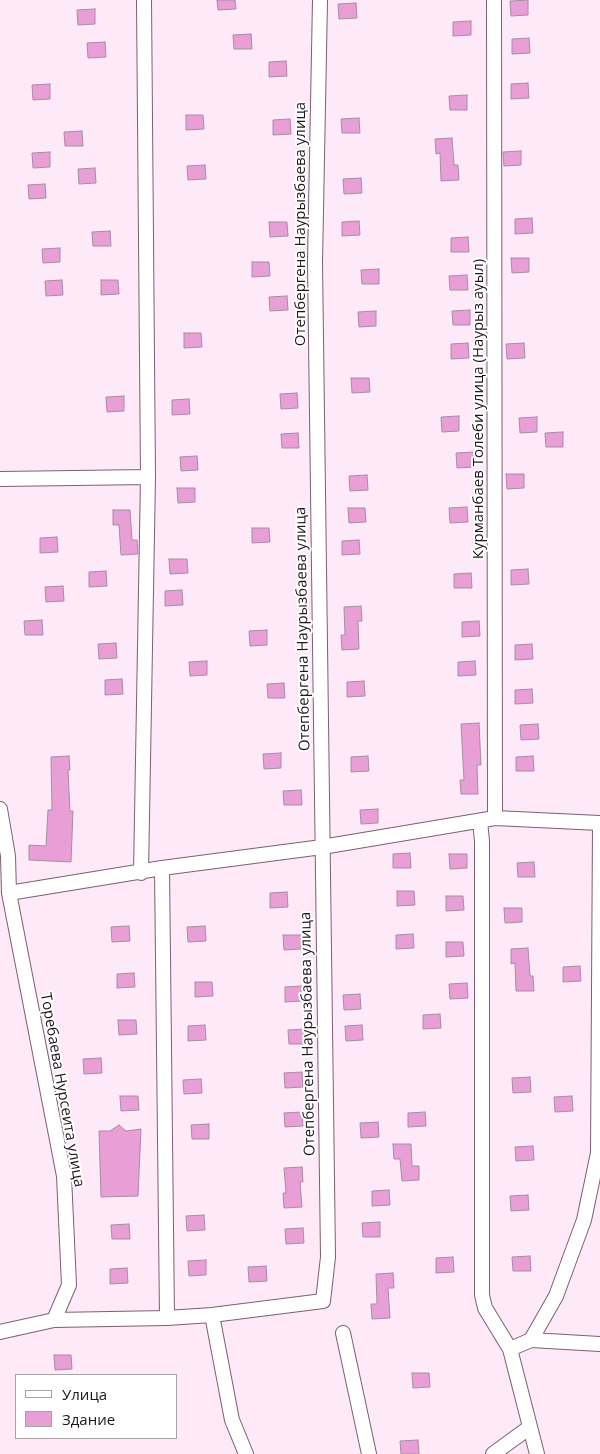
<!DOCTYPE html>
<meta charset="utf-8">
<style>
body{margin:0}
#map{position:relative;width:600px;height:1454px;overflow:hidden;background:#fde9f7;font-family:"Open Sans",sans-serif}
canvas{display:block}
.legend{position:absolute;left:15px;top:1374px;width:162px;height:65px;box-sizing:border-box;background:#fff;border:1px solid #a6a2a5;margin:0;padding:6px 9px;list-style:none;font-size:15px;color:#21161e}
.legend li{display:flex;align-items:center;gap:10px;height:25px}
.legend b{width:25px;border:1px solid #a6a2a5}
</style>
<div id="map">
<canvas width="600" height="1454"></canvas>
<ul class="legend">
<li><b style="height:6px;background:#fff"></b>Улица</li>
<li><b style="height:14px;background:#e79fd6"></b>Здание</li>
</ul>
</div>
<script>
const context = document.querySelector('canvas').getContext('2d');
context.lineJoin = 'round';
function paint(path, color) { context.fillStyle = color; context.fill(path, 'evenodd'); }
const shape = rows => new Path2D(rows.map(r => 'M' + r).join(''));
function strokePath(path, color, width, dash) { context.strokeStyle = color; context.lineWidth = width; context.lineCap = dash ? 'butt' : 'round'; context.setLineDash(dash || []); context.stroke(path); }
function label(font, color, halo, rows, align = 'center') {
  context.font = font + ' "Open Sans",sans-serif'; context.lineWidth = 4; context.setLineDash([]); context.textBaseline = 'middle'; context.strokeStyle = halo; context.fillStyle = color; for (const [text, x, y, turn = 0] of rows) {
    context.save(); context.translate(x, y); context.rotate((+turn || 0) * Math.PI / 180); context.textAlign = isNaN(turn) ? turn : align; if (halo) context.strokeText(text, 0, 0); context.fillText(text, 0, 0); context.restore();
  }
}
const building = shape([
 [217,0,235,0,236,9,218,10,217,0],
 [528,0,528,15,511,16,510,1,528,0],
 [356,3,357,18,339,19,338,4,356,3],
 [95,9,95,24,78,25,77,10,95,9],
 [471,21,471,35,453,36,453,22,471,21],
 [251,34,252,49,234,49,233,35,251,34],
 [529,38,530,53,512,54,512,39,529,38],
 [105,42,106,57,88,58,87,43,105,42],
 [286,61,287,76,269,77,269,62,286,61],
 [528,83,529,98,511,99,511,84,528,83],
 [50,84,50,99,33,100,32,85,50,84],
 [467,95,467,110,450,110,449,96,467,95],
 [186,115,203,115,204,129,186,130,186,115],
 [359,118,360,133,342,133,341,119,359,118],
 [290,119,291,134,273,135,273,120,290,119],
 [82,131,83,146,65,146,64,132,82,131],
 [452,138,454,165,458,165,459,180,441,181,440,153,436,154,435,139,452,138],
 [521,151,521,165,504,166,503,152,521,151],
 [50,152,50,167,33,168,32,153,50,152],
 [205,165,206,179,188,180,187,166,205,165],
 [95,168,96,183,79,184,78,169,95,168],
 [361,178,362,193,344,194,343,179,361,178],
 [45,184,46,198,29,199,28,185,45,184],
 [532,218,533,233,515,234,515,219,532,218],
 [359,221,360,235,342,236,342,222,359,221],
 [269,222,287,222,288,236,270,237,269,222],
 [110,231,111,246,93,246,92,232,110,231],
 [468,237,469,252,451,252,451,238,468,237],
 [60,248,60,262,43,263,42,249,60,248],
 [511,258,529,258,529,272,512,273,511,258],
 [252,262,269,262,270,276,252,277,252,262],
 [379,269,379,284,362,284,361,270,379,269],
 [467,275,468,290,450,290,449,276,467,275],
 [62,280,63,295,46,296,45,281,62,280],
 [101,280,118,280,119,294,101,295,101,280],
 [287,296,288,310,270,311,269,297,287,296],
 [470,310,470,325,453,325,452,311,470,310],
 [376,311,376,326,359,327,358,312,376,311],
 [184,333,201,333,202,347,184,348,184,333],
 [468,343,469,358,451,359,451,344,468,343],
 [524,343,525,358,507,359,506,344,524,343],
 [351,378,369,378,370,392,352,393,351,378],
 [297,393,298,408,281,409,280,394,297,393],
 [124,396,124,411,107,412,106,397,124,396],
 [189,399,190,414,172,415,172,400,189,399],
 [459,416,459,431,442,432,441,417,459,416],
 [537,417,537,432,520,433,519,418,537,417],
 [563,432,563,447,546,447,545,433,563,432],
 [298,433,299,448,282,448,281,434,298,433],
 [474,452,474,467,457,468,456,453,474,452],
 [197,456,198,470,181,471,180,457,197,456],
 [506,474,524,474,524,488,507,489,506,474],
 [367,475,368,490,350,491,349,476,367,475],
 [177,488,195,488,195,502,178,503,177,488],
 [467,507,468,522,450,523,449,508,467,507],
 [348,508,365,508,366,522,349,523,348,508],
 [113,510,130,510,132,540,137,540,138,554,121,555,119,525,113,525,113,510],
 [252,528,269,528,270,542,252,543,252,528],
 [57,537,58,552,40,553,40,538,57,537],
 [359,540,360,554,342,555,342,541,359,540],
 [169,559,187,559,188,573,170,574,169,559],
 [528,569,529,584,511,585,511,570,528,569],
 [106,571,107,586,89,587,89,572,106,571],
 [471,573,472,588,454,588,454,574,471,573],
 [63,586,64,601,46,602,45,587,63,586],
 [182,590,183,605,165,606,165,591,182,590],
 [361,606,362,621,358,621,359,649,342,650,341,635,345,635,344,607,361,606],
 [42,620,43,635,25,635,24,621,42,620],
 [479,621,480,636,462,637,462,622,479,621],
 [267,630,267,645,250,646,249,631,267,630],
 [116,643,117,658,99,659,98,644,116,643],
 [532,644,533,659,515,660,515,645,532,644],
 [207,661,207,675,190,676,189,662,207,661],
 [475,661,476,675,458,676,458,662,475,661],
 [122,679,123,694,105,695,105,680,122,679],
 [364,681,365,696,347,697,347,682,364,681],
 [284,683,285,698,268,698,267,684,284,683],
 [532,689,533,703,515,704,515,690,532,689],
 [479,723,481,765,477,765,478,794,461,794,460,780,464,780,461,724,479,723],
 [538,724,539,739,521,740,520,725,538,724],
 [281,753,281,768,264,769,263,754,281,753],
 [69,756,70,770,68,770,70,811,73,811,71,862,29,860,29,845,46,846,48,810,52,810,51,757,69,756],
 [368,756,369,771,351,772,351,757,368,756],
 [533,756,534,771,516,771,516,757,533,756],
 [301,790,302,805,284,805,283,791,301,790],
 [378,809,378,823,361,824,360,810,378,809],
 [410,853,411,868,393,868,393,854,410,853],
 [449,854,467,854,467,868,450,869,449,854],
 [534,862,535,877,518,877,517,863,534,862],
 [397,891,414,891,415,905,397,906,397,891],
 [287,892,288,907,270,908,270,893,287,892],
 [446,896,463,896,464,910,446,911,446,896],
 [504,908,522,908,522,922,505,923,504,908],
 [129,926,130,941,112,942,111,927,129,926],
 [205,926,206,941,188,942,187,927,205,926],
 [413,934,414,948,396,949,396,935,413,934],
 [283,935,301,935,301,949,284,950,283,935],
 [446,942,463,942,464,956,446,957,446,942],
 [528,948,530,976,533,976,534,991,516,991,515,963,511,964,511,949,528,948],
 [580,966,581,981,563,982,563,967,580,966],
 [134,973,135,987,117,988,117,974,134,973],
 [195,982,212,982,213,996,195,997,195,982],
 [467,983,468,998,450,999,449,984,467,983],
 [302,986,303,1001,285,1002,285,987,302,986],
 [360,994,361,1009,344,1010,343,995,360,994],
 [440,1014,441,1028,423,1029,423,1015,440,1014],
 [118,1020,136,1020,137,1034,119,1035,118,1020],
 [205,1025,206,1040,188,1041,188,1026,205,1025],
 [362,1025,363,1040,346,1041,345,1026,362,1025],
 [306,1029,306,1044,289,1044,288,1030,306,1029],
 [101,1058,102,1073,84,1074,83,1059,101,1058],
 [302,1072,303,1087,285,1088,284,1073,302,1072],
 [530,1077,531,1092,513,1093,512,1078,530,1077],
 [201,1079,202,1093,184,1094,183,1080,201,1079],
 [120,1096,138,1096,139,1110,121,1111,120,1096],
 [572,1096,573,1111,555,1112,554,1097,572,1096],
 [302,1112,303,1126,285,1127,284,1113,302,1112],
 [425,1112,426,1126,408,1127,408,1113,425,1112],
 [378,1122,379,1137,361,1138,360,1123,378,1122],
 [209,1124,209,1139,192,1139,191,1125,209,1124],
 [119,1125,126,1131,141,1129,138,1196,101,1197,99,1131,110,1131,119,1125],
 [393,1144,411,1144,412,1166,419,1166,419,1180,402,1181,400,1159,394,1159,393,1144],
 [533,1146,534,1160,516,1161,515,1147,533,1146],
 [302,1167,303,1182,300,1182,302,1207,284,1208,283,1193,286,1193,284,1168,302,1167],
 [389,1190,390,1205,372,1206,372,1191,389,1190],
 [528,1195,529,1210,511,1211,510,1196,528,1195],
 [204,1215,205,1230,187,1231,186,1216,204,1215],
 [380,1222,380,1237,363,1237,362,1223,380,1222],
 [129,1224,130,1239,112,1239,111,1225,129,1224],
 [303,1228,304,1243,286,1244,285,1229,303,1228],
 [530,1256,531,1271,513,1271,512,1257,530,1256],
 [453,1257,454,1272,436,1273,436,1258,453,1257],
 [206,1260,206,1275,189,1276,188,1261,206,1260],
 [266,1266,267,1281,249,1282,248,1267,266,1266],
 [127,1268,128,1283,110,1284,110,1269,127,1268],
 [393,1273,394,1288,388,1288,390,1318,372,1319,371,1304,377,1304,376,1274,393,1273],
 [54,1355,71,1355,72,1369,55,1370,54,1355],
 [412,1373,429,1373,430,1387,413,1388,412,1373],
 [418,1440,419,1454,401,1454,400,1441,418,1440]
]);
paint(building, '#e79fd6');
strokePath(building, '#aa8ca2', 1);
const minor = shape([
 [494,0,495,818],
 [0,479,148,477],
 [0,809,8,856,9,893,64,1176,69,1285,54,1320,0,1332],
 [480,821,482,841,482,1295,485,1308,510,1349],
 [162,868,167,1318],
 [141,873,148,477,144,0],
 [9,893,162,868,322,847,495,818,600,823],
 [212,1315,232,1420,246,1454],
 [54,1320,167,1318,212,1315,323,1301,328,1257,315,262,320,0],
 [343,1333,369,1454],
 [531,1340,556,1296,584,1220,598,1153,600,827],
 [493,1454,530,1427],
 [537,1454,510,1349,531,1340,600,1344]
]);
strokePath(minor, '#7c6075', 16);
strokePath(minor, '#fff', 14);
label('15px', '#21161e', '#fff', [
 ["Отепбергена Наурызбаева улица",301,224,-90],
 ["Курманбаев Толеби улица (Наурыз ауыл)",479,409,-90],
 ["Отепбергена Наурызбаева улица",303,629,-91],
 ["Отепбергена Наурызбаева улица",308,1034,-91],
 ["Торебаева Нурсеита улица",62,1090,80]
]);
</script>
